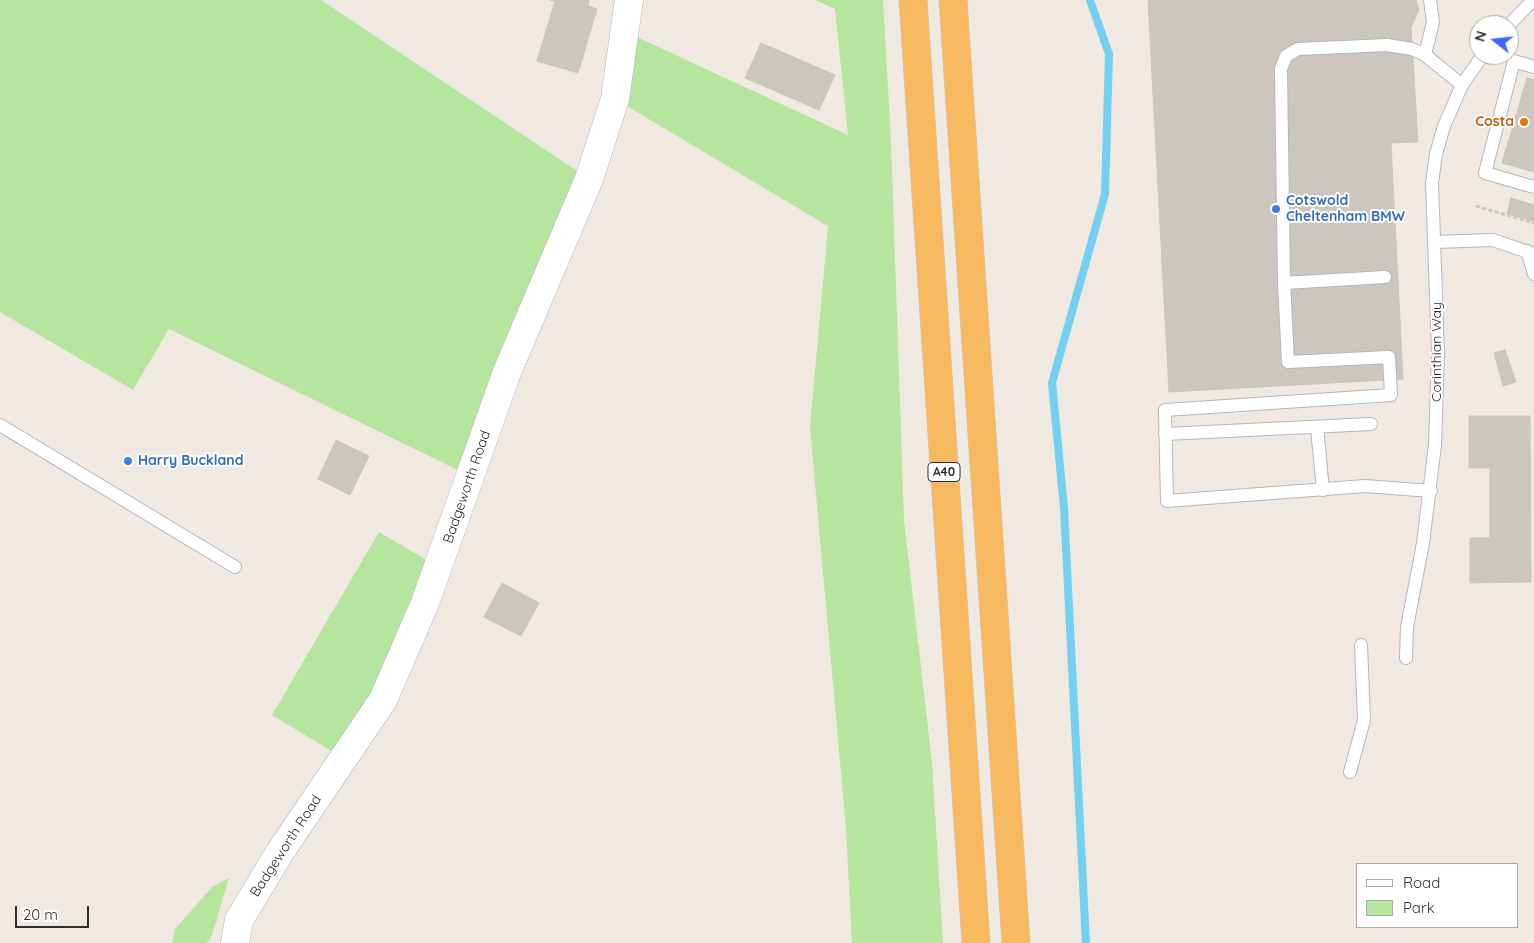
<!DOCTYPE html>
<style>
body{margin:0}
#map{position:relative;width:1534px;height:943px;overflow:hidden;background:#efe9e1;font-family:Quicksand,sans-serif}
canvas{display:block}
.legend{position:absolute;left:1356px;top:863px;width:162px;height:65px;box-sizing:border-box;background:#fff;border:1px solid #ababab;margin:0;padding:6px 9px;list-style:none;font-size:15px;color:#2e2e2e}
.legend li{display:flex;align-items:center;gap:10px;height:25px}
.legend b{width:25px;border:1px solid #ababab}
.north{position:absolute;left:1469px;top:15px;width:50px;height:50px;box-sizing:border-box;background:#fff;border:1px solid #ababab;border-radius:50%;rotate:286deg;font-size:14px;font-weight:700;line-height:20px;text-align:center;color:#2e2e2e}
.north::after{content:'';display:block;margin:auto;width:18px;height:22px;background:#4264fb;clip-path:polygon(50% 0,100% 100%,50% 72%,0 100%)}
.scale{position:absolute;left:15px;top:906px;width:74px;height:22px;box-sizing:border-box;border:2px solid #2e2e2e;border-top:0;padding-left:6px;font-size:15px;line-height:18px;white-space:nowrap;color:#2e2e2e;-webkit-text-stroke:4px #fff;paint-order:stroke}
</style>
<div id="map">
<canvas width="1534" height="943"></canvas>
<ul class="legend">
<li><b style="height:6px;background:#fff"></b>Road</li>
<li><b style="height:14px;background:#b6e59e"></b>Park</li>
</ul>
<div class="north">N</div>
<div class="scale">20 m</div>
</div>
<script>
const context = document.querySelector('canvas').getContext('2d');
context.lineJoin = 'round';
function paint(path, color) { context.fillStyle = color; context.fill(path, 'evenodd'); }
const shape = rows => new Path2D(rows.map(r => 'M' + r).join(''));
function strokePath(path, color, width, dash) { context.strokeStyle = color; context.lineWidth = width; context.lineCap = dash ? 'butt' : 'round'; context.setLineDash(dash || []); context.stroke(path); }
function label(font, color, halo, rows, align = 'center') {
  context.font = font + ' Quicksand,sans-serif'; context.lineWidth = 4; context.setLineDash([]); context.textBaseline = 'middle'; context.strokeStyle = halo; context.fillStyle = color; for (const [text, x, y, turn = 0] of rows) {
    context.save(); context.translate(x, y); context.rotate((+turn || 0) * Math.PI / 180); context.textAlign = isNaN(turn) ? turn : align; if (halo) context.strokeText(text, 0, 0); context.fillText(text, 0, 0); context.restore();
  }
}
paint(shape([
 [0,0,321,0,589,179,470,476,169,329,133,390,0,312],
 [815,0,883,0,891,142,904,520,932,763,943,943,852,943,846,829,810,427,828,226,615,99,626,32,848,135,835,9],
 [379,532,438,567,343,758,272,715],
 [229,878,212,935,207,943,172,943,175,929,212,887]
]), '#b6e59e');
strokePath(shape([
 [1086,943,1064,508,1052,383,1105,194,1109,54,1090,0]
]), '#75cff0', 8);
const building = shape([
 [550,0,589,0,588,6,597,9,578,73,537,61,555,1,550,0],
 [1148,0,1416,0,1419,10,1411,28,1418,142,1391,143,1403,379,1169,392,1148,0],
 [761,43,835,75,819,110,745,78,761,43],
 [1527,78,1534,80,1534,172,1502,163,1527,78],
 [1511,198,1534,205,1534,221,1507,214,1511,198],
 [1505,350,1516,382,1503,386,1494,353,1505,350],
 [1469,416,1530,416,1531,582,1470,583,1470,538,1490,538,1490,468,1469,468,1469,416],
 [336,440,369,456,350,495,318,479,336,440],
 [502,583,539,603,521,636,484,617,502,583]
]);
paint(building, '#cbc7bf');
strokePath(building, '#cbc5ba', 1);
const service = shape([
 [1509,25,1533,0],
 [1425,55,1433,22,1430,0],
 [1534,67,1514,61,1485,173,1534,187],
 [1435,242,1493,240,1534,254],
 [1527,251,1534,274],
 [1284,283,1385,277],
 [0,425,235,567],
 [1317,428,1323,490],
 [1165,434,1371,424],
 [1431,491,1365,486,1167,501,1165,410,1391,395,1389,357,1288,362,1284,283,1281,69,1286,56,1298,49,1387,45,1412,49,1425,55,1462,85],
 [1406,658,1407,627,1423,543,1435,445,1438,353,1432,183,1436,154,1444,126,1462,85,1483,55],
 [1350,772,1364,720,1361,645]
]);
const tertiary = shape([
 [235,943,239,920,280,852,383,700,425,603,507,372,589,179,615,99,629,0]
]);
const trunk = shape([
 [913,0,976,943],
 [953,0,1016,943]
]);
strokePath(service, '#b4b7c1', 14);
strokePath(tertiary, '#b4b7c1', 29);
strokePath(trunk, '#c9c9c9', 29);
strokePath(shape([
 [1476,206,1534,223]
]), '#c9c9c9', 3, [4, 2.5]);
strokePath(service, '#fff', 12);
strokePath(tertiary, '#fff', 28);
strokePath(trunk, '#f8ba60', 28);
for (const [x, y, r, color] of [
 [1524,122,5,"#e8710a"],
 [1276,209,5,"#3f7fe0"],
 [128,461,5,"#3f7fe0"]
]) { const dot = new Path2D(); dot.arc(x, y, r, 0, 2 * Math.PI); context.fillStyle = color; context.fill(dot); strokePath(dot, '#fff', 2); }
for (const [x, y, w] of [
 [944,472,32]
]) { const box = new Path2D(); box.roundRect(x - w / 2, y - 9.5, w, 19, 4); context.fillStyle = '#fff'; context.fill(box); strokePath(box, '#2e2e2e', 1); }
label('bold 12px', '#2e2e2e', null, [
 ["A40",944,472]
]);
label('bold 14px', '#c56008', '#fff', [
 ["Costa",1514,122]
], 'right');
label('bold 14px', '#366cbe', '#fff', [
 ["Cotswold",1286,201],
 ["Cheltenham BMW",1286,217],
 ["Harry Buckland",138,461]
], 'left');
label('14px', '#2e2e2e', '#fff', [
 ["Corinthian Way",1437,352,-90],
 ["Badgeworth Road",467,487,-71],
 ["Badgeworth Road",286,846,-57]
]);
</script>
